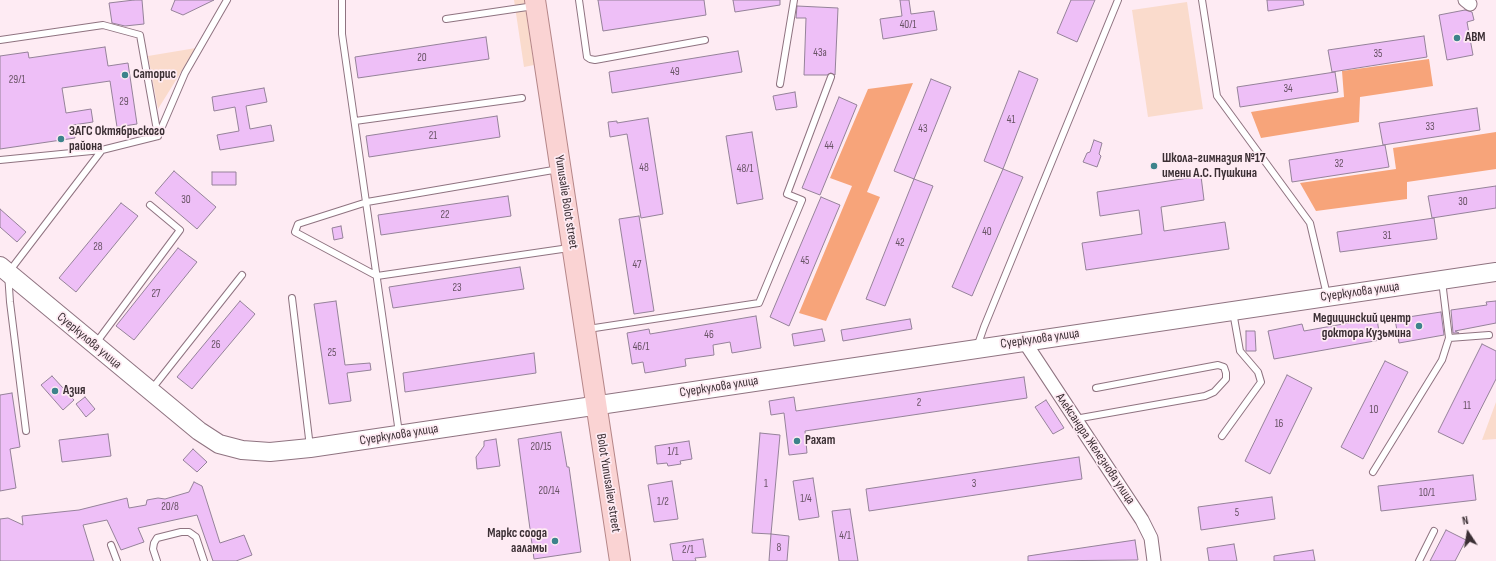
<!DOCTYPE html>
<meta charset="utf-8">
<style>
body{margin:0}
#map{position:relative;width:1496px;height:561px;overflow:hidden;background:#feebf3;font-family:"Sofia Sans Condensed",sans-serif}
canvas{display:block}
.north{position:absolute;left:1448px;top:513px;width:40px;height:40px;-webkit-text-stroke:3px #feebf3;paint-order:stroke;rotate:348deg;font-size:11px;font-weight:700;line-height:16px;text-align:center;color:#3b2f34}
.north::after{content:'';display:block;margin:auto;width:14px;height:18px;background:#3b2f34;clip-path:polygon(50% 0,100% 100%,50% 72%,0 100%)}
</style>
<div id="map">
<canvas width="1496" height="561"></canvas>
<div class="north">N</div>
</div>
<script>
const context = document.querySelector('canvas').getContext('2d');
context.lineJoin = 'round';
function paint(path, color) { context.fillStyle = color; context.fill(path, 'evenodd'); }
const shape = rows => new Path2D(rows.map(r => 'M' + r).join(''));
function strokePath(path, color, width, dash) { context.strokeStyle = color; context.lineWidth = width; context.lineCap = dash ? 'butt' : 'round'; context.setLineDash(dash || []); context.stroke(path); }
function label(font, color, halo, rows, align = 'center') {
  context.font = font + ' "Sofia Sans Condensed",sans-serif'; context.lineWidth = 3.5; context.setLineDash([]); context.textBaseline = 'middle'; context.strokeStyle = halo; context.fillStyle = color; for (const [text, x, y, turn = 0] of rows) {
    context.save(); context.translate(x, y); context.rotate((+turn || 0) * Math.PI / 180); context.textAlign = isNaN(turn) ? turn : align; if (halo) context.strokeText(text, 0, 0); context.fillText(text, 0, 0); context.restore();
  }
}
paint(shape([
 [514,0,524,0,534,65,524,67],
 [1187,2,1203,109,1148,117,1132,10],
 [196,48,158,109,148,56],
 [1496,402,1496,439,1482,440]
]), '#fadbcc');
paint(shape([
 [1429,59,1433,86,1360,97,1359,122,1261,138,1251,112,1344,97,1342,71],
 [913,83,867,192,880,197,826,321,799,313,852,186,830,178,868,89],
 [1496,132,1496,169,1407,182,1407,199,1316,211,1300,183,1396,169,1393,148]
]), '#f7a47a');
const building = shape([
 [134,0,142,0,144,24,125,26,112,23,109,3,134,0],
 [175,0,214,0,183,15,171,10,175,0],
 [598,0,704,0,706,15,603,31,598,0],
 [733,0,780,0,780,5,735,12,733,0],
 [900,0,909,0,911,14,934,11,937,30,883,39,880,19,902,16,900,0],
 [1071,0,1095,0,1077,42,1057,33,1071,0],
 [1267,0,1303,0,1304,5,1268,11,1267,0],
 [797,6,838,8,835,75,831,73,827,75,804,75,806,18,796,18,797,6],
 [1465,10,1472,12,1474,20,1467,22,1473,55,1447,60,1439,15,1465,10],
 [1424,36,1427,57,1332,72,1328,50,1424,36],
 [486,37,489,59,358,78,355,57,486,37],
 [105,47,108,66,128,63,137,124,117,127,110,81,62,88,66,113,91,109,93,122,73,125,75,138,0,149,0,56,28,52,29,58,105,47],
 [738,51,742,72,612,93,609,72,738,51],
 [1019,71,1038,79,1003,169,984,161,1019,71],
 [1335,72,1338,92,1240,107,1237,87,1335,72],
 [931,79,951,87,914,179,894,171,931,79],
 [264,88,267,102,246,106,250,129,271,125,274,141,220,150,217,135,239,131,235,107,214,111,212,97,264,88],
 [795,92,797,107,776,110,773,96,795,92],
 [839,97,857,105,820,195,802,188,839,97],
 [1477,108,1480,130,1383,145,1379,123,1477,108],
 [497,116,500,137,369,157,366,136,497,116],
 [648,118,663,214,641,218,627,134,610,137,608,122,617,121,617,123,648,118],
 [752,132,763,199,737,204,726,136,752,132],
 [1094,140,1102,143,1099,154,1101,156,1097,167,1083,162,1087,153,1090,152,1094,140],
 [1385,145,1389,167,1292,182,1289,160,1385,145],
 [1003,169,1023,177,972,296,952,287,1003,169],
 [174,171,216,207,197,229,155,193,174,171],
 [212,172,236,172,236,185,212,185,212,172],
 [1201,176,1204,200,1161,207,1164,231,1225,222,1229,249,1086,270,1082,243,1142,234,1139,210,1100,216,1097,192,1201,176],
 [914,179,933,186,885,306,866,299,914,179],
 [1496,186,1496,208,1432,218,1428,196,1496,186],
 [508,196,511,216,381,235,378,215,508,196],
 [821,197,840,205,789,326,770,317,821,197],
 [121,203,138,216,76,292,59,278,121,203],
 [0,209,26,232,17,242,0,227,0,209],
 [639,216,654,311,634,314,619,219,639,216],
 [1434,218,1437,239,1340,252,1337,232,1434,218],
 [341,226,343,238,334,240,332,228,341,226],
 [178,248,197,262,134,340,116,326,178,248],
 [520,267,524,289,393,308,389,287,520,267],
 [240,301,255,314,192,389,177,377,240,301],
 [336,301,345,365,370,363,371,370,347,373,351,401,329,404,314,304,336,301],
 [1496,301,1496,323,1455,331,1459,333,1453,333,1451,310,1487,305,1486,302,1496,301],
 [1441,312,1444,335,1399,343,1395,319,1441,312],
 [756,316,761,348,732,353,730,342,713,345,714,355,685,359,686,366,645,373,643,362,632,364,627,333,649,329,650,334,756,316],
 [1377,318,1380,340,1274,359,1268,331,1302,324,1304,331,1377,318],
 [910,319,912,329,843,341,841,330,910,319],
 [822,329,825,341,794,346,792,334,822,329],
 [1246,331,1255,331,1256,351,1246,351,1246,331],
 [1482,344,1496,351,1496,379,1463,444,1438,432,1482,344],
 [534,353,536,373,405,392,403,373,534,353],
 [1385,361,1408,372,1363,459,1341,447,1385,361],
 [1287,375,1312,388,1270,474,1245,461,1287,375],
 [52,376,74,400,63,410,41,385,52,376],
 [1024,377,1027,398,805,431,807,453,789,455,784,413,771,415,769,401,794,397,796,411,1024,377],
 [12,393,20,447,10,449,16,488,0,491,0,395,12,393],
 [85,397,95,409,86,417,76,404,85,397],
 [1046,400,1064,428,1053,434,1035,407,1046,400],
 [561,432,567,467,569,467,581,552,534,559,518,439,561,432],
 [760,433,780,435,771,534,752,533,760,433],
 [108,434,111,456,62,462,59,440,108,434],
 [496,439,500,466,477,469,476,457,484,446,484,441,496,439],
 [689,441,692,459,680,461,681,464,668,466,667,463,657,464,655,446,689,441],
 [193,449,207,462,197,472,183,460,193,449],
 [1079,457,1082,479,869,511,866,489,1079,457],
 [1473,475,1476,500,1381,511,1378,486,1473,475],
 [813,478,819,517,799,520,793,481,813,478],
 [672,481,678,519,654,522,648,485,672,481],
 [194,482,202,486,220,543,244,535,252,555,236,561,213,561,197,515,138,528,144,542,121,550,107,520,83,525,94,561,0,561,0,519,8,518,23,525,22,516,79,510,127,498,129,508,146,505,147,500,158,498,165,499,189,492,194,482],
 [1272,497,1275,519,1201,530,1198,507,1272,497],
 [850,509,858,561,839,561,832,511,850,509],
 [1446,530,1466,540,1455,561,1430,561,1446,530],
 [771,534,789,536,787,561,769,561,771,534],
 [703,539,706,557,695,558,696,561,673,561,670,544,703,539],
 [1135,540,1138,560,1028,561,1028,556,1135,540],
 [1234,544,1237,561,1209,561,1207,548,1234,544],
 [1313,550,1315,561,1274,561,1274,556,1313,550]
]);
paint(building, '#eebff7');
strokePath(building, '#958299', 1);
const lane = shape([
 [342,0,342,34,399,433],
 [579,0,587,57,590,59,595,60,705,40],
 [1202,0,1217,96,1310,223,1327,295],
 [446,19,534,6],
 [0,40,103,25,140,35,158,136],
 [780,84,794,0],
 [355,121,522,98],
 [158,136,185,73,227,0],
 [0,160,102,150,158,136],
 [559,169,367,202,298,224,295,232,377,276,569,248],
 [292,298,310,447],
 [588,329,759,303,802,200,787,194,831,77],
 [1449,338,1489,335],
 [96,343,180,230,150,205],
 [977,347,984,327,1118,0],
 [151,390,242,275],
 [1075,419,1205,396,1214,392,1226,379,1226,373,1224,367,1218,365,1096,388],
 [26,431,10,302,8,273,102,150],
 [1222,436,1261,382,1258,372,1240,351,1233,312],
 [1373,472,1442,360,1449,338,1442,281],
 [111,545,117,561],
 [157,561,153,549,154,543,157,538,181,532,189,532,196,537,204,561],
 [1419,561,1434,531]
]);
const street = shape([
 [1465,0,1470,4],
 [1024,341,1142,520,1151,538,1154,561]
]);
const secondary = shape([
 [0,266,199,431,219,444,242,450,270,452,310,448,1496,272]
]);
const primary = shape([
 [535,0,620,561]
]);
strokePath(lane, '#8f7380', 8);
strokePath(street, '#8f7380', 15);
strokePath(secondary, '#8f7380', 20);
strokePath(primary, '#b58688', 22);
strokePath(lane, '#fff', 6);
strokePath(street, '#fff', 13);
strokePath(secondary, '#fff', 18);
strokePath(primary, '#fad3d3', 20);
for (const [x, y, r, color] of [
 [1457,38,4,"#3c838b"],
 [125,75,4,"#3c838b"],
 [61,139,4,"#3c838b"],
 [1154,166,4,"#3c838b"],
 [1419,326,4,"#3c838b"],
 [55,391,4,"#3c838b"],
 [797,441,4,"#3c838b"],
 [555,541,4,"#3c838b"]
]) { const dot = new Path2D(); dot.arc(x, y, r, 0, 2 * Math.PI); context.fillStyle = color; context.fill(dot); strokePath(dot, '#feebf3', 1.5); }
label('11px', '#685365', null, [
 ["40/1",908,25],
 ["43а",820,53],
 ["35",1378,54],
 ["20",422,58],
 ["49",675,72],
 ["29/1",17,80],
 ["34",1288,89],
 ["29",124,102],
 ["41",1011,120],
 ["33",1430,127],
 ["43",923,129],
 ["21",433,136],
 ["44",829,146],
 ["32",1339,164],
 ["48",644,168],
 ["48/1",745,169],
 ["30",186,200],
 ["30",1463,202],
 ["22",445,215],
 ["40",987,232],
 ["31",1387,236],
 ["42",900,243],
 ["28",98,247],
 ["45",805,261],
 ["47",637,265],
 ["23",457,288],
 ["27",156,294],
 ["46",709,335],
 ["26",216,345],
 ["46/1",641,347],
 ["25",332,353],
 ["2",919,403],
 ["11",1467,406],
 ["10",1374,410],
 ["16",1279,424],
 ["20/15",541,447],
 ["1/1",673,452],
 ["1",766,484],
 ["3",974,484],
 ["20/14",549,491],
 ["10/1",1427,493],
 ["1/4",806,499],
 ["1/2",663,502],
 ["20/8",170,507],
 ["5",1237,513],
 ["4/1",845,536],
 ["8",779,548],
 ["2/1",688,550]
]);
label('bold 13px', '#3b2f34', '#feebf3', [
 ["ABM",1465,38],
 ["Саторис",133,75],
 ["ЗАГС Октябрьского",69,132],
 ["района",69,147],
 ["Школа-гимназия №17",1162,159],
 ["имени А.С. Пушкина",1162,174],
 ["Медицинский центр",1411,319,"right"],
 ["доктора Кузьмина",1411,334,"right"],
 ["Азия",63,391],
 ["Рахат",805,441],
 ["Маркс соода",547,534,"right"],
 ["ааламы",547,549,"right"]
], 'left');
label('13px', '#3b2f34', '#feebf3', [
 ["Yunusalie Bolot street",566,202,81],
 ["Суеркулова улица",1360,292,-8],
 ["Суеркулова улица",1040,339,-8],
 ["Суеркулова улица",89,341,40],
 ["Суеркулова улица",719,387,-9],
 ["Суеркулова улица",399,435,-9],
 ["Александра Железнова улица",1095,449,56],
 ["Bolot Yunusaliev street",608,483,81]
]);
</script>
